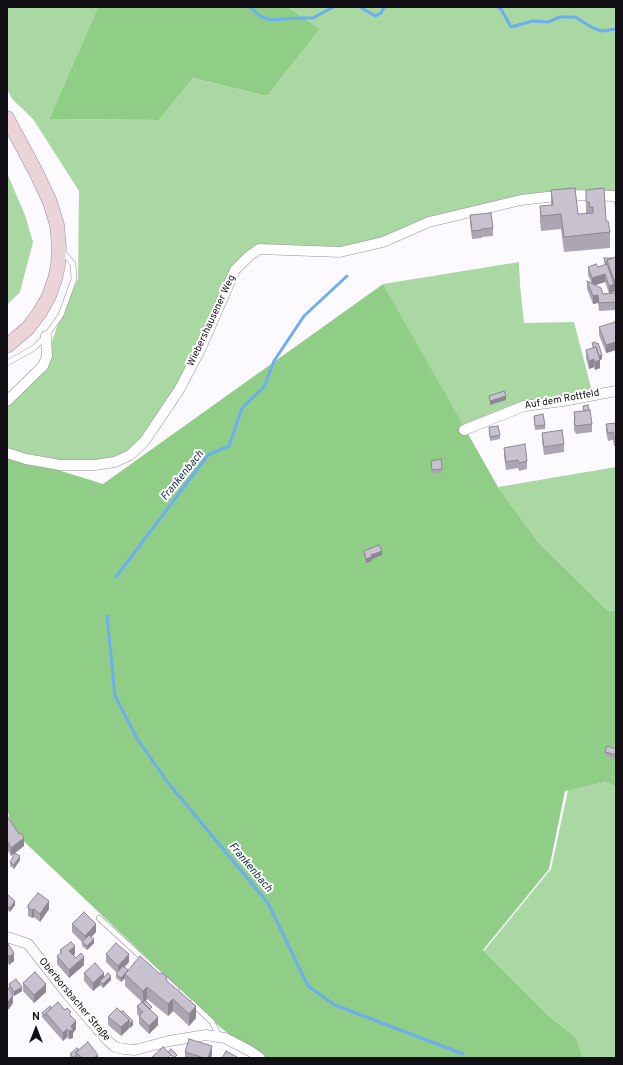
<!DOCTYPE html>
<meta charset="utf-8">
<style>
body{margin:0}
#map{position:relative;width:623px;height:1065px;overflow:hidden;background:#fcf9ff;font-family:Overpass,sans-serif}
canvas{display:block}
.frame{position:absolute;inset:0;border:8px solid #120f15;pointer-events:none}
.north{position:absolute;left:16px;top:1009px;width:40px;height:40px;-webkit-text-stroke:3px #fff;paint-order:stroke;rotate:0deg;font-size:11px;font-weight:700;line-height:16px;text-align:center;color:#120f15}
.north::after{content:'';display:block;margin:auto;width:14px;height:18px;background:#120f15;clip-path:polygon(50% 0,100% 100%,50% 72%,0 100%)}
</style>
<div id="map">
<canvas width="623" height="1065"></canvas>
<div class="frame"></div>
<div class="north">N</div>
</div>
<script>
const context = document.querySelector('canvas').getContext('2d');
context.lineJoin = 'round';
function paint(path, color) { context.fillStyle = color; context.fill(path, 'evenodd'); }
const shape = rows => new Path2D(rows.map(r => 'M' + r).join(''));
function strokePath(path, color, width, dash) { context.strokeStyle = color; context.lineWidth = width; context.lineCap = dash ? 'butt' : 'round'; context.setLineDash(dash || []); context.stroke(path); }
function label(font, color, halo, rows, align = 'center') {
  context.font = font + ' Overpass,sans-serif'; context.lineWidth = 4; context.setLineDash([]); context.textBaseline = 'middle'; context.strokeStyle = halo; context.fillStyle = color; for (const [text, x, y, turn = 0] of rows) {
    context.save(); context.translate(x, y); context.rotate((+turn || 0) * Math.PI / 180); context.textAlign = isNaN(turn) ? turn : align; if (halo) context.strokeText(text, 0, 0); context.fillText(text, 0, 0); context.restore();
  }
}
paint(shape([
 [7,7,98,7,49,119,159,120,193,78,267,96,320,29,288,7,616,7,616,193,482,208,340,251,288,245,247,255,200,350,130,455,95,465,7,453,7,401,47,356,61,315,78,279,79,191,33,119,12,99,7,89],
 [7,173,25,215,33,242,20,292,7,305],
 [519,262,520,285,524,323,574,322,593,395,524,406,464,430,383,284],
 [616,467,616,610,608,611,539,543,498,487],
 [606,782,616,787,616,1058,583,1058,576,1038,549,1016,484,951,551,869,568,790]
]), '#aad8a3');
paint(shape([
 [98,7,288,7,320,29,267,96,193,78,159,120,49,119],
 [383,284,498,487,539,543,608,611,616,610,616,787,606,782,565,791,549,869,483,950,549,1016,576,1038,583,1058,265,1058,249,1049,221,1028,14,832,7,809,7,454,103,484]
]), '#90cd86');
strokePath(shape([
 [250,7,260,16,270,20,300,18,313,18,333,7],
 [360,7,375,16,381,13,384,7],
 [498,7,501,9,511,27,533,21,548,22,560,17,575,17,593,28,602,31,616,29],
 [116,577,208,455,229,446,242,408,264,387,274,361,304,316,347,276],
 [107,616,115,696,138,740,169,784,268,903,308,986,335,1005,463,1054]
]), '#6caef0', 3);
const lane = shape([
 [7,363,34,348,46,336,61,315,74,279,73,264,61,250],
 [99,918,177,990],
 [192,1003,212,1022,219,1036]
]);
const street = shape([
 [7,401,43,366,47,356,46,336],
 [464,430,524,406,563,401,616,391],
 [7,453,26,459,60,465,95,465,115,462,130,455,144,442,179,390,200,350,235,270,249,256,259,249,340,252,383,242,429,222,521,200,565,195,616,196],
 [7,937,28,944,68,995,108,1041,115,1047,124,1049,135,1050,169,1041,206,1035,225,1038,250,1051,260,1058]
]);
const secondary = shape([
 [7,118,37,174,50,202,57,225,59,247,58,265,55,279,49,296,40,312,28,328,7,346]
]);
strokePath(lane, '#958e9c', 6);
strokePath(street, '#958e9c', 11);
strokePath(secondary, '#958e9c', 15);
strokePath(lane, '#fff', 5);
strokePath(street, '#fff', 10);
strokePath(secondary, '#ead4d8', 14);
paint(shape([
 [551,190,578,214,586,214,586,190,606,221,610,232,610,248,564,252,561,229,541,231,540,221,540,206,551,205],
 [470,215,493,228,493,236,482,237,482,238,472,239,470,223],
 [604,258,612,258,616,291,610,293,616,302,616,310,599,311,598,303,593,304,587,289,587,281,591,282,588,275,588,267,598,267,605,265,604,262],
 [605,282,609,293,603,294,596,285],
 [616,326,616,350,606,353,599,335,599,327],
 [592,343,602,359,600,360,600,368,595,370,594,367,589,369,586,358,586,350,593,348],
 [583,406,592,424,592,432,576,434,574,430,574,412,584,411],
 [534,416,545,425,545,429,535,430],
 [616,423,616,446,614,446,613,440,608,441,606,432,606,424],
 [489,427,500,435,500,439,490,441],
 [542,433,564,444,564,452,544,455,542,441],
 [504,448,527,461,527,469,519,471,518,468,506,470,504,456],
 [431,461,442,469,442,473,432,474],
 [364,551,382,555,372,559,372,561,366,563,364,555],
 [616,749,616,759,605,756,605,752],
 [7,818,24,846,11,856,7,849],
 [20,860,14,869,10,866,10,862],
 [7,894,15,905,10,912,7,910],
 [28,905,49,909,40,922,34,917,32,918,28,916],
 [72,924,96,932,91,937,94,943,87,950,82,946,82,942,72,932],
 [7,942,14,961,9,965,7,961],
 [60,950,75,954,73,956,84,965,69,978,57,964,57,956,60,954],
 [106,954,129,962,124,967,128,970,167,981,196,1018,189,1026,173,1011,168,1016,147,999,143,1003,152,1011,158,1025,149,1034,139,1024,139,1016,137,1014,137,1006,142,1002,125,986,125,978,121,982,116,978,116,974,117,973,106,962],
 [84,973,104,977,111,980,103,988,100,985,93,991,84,981],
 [23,983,46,992,34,1003,23,991],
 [9,984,22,991,14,996,9,988],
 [51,1008,71,1016,76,1029,73,1033,73,1038,69,1039,67,1037,63,1041,42,1017,42,1013],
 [108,1017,133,1025,121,1036,108,1025],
 [79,1050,98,1058,70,1058,70,1054],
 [185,1052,212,1054,211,1058,185,1058]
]), '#aca6b3');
paint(shape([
 [605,274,605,282,592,286,592,278],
 [616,279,616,291,609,294,609,286,614,284,614,280],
 [598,295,598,303,593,304,593,296],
 [616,342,616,350,606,353,606,345],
 [602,355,602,359,598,361,598,357],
 [594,359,594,367,589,369,589,361],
 [600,360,600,368,595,370,595,362],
 [506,396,506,400,490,405,490,401],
 [382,551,382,555,372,559,372,561,366,563,366,559,371,555],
 [24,838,24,846,11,856,11,848],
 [20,856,20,860,14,869,14,865],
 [15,901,15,905,10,912,10,908],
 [49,901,49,909,40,922,40,914],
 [34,909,34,917,32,918,32,910],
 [96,924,96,932,85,944,85,936],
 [94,939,94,943,87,950,87,946],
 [75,946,75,954,69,959,69,951],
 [14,953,14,961,9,965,9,957],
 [129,954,129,962,118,974,118,966],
 [84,957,84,965,69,978,69,970],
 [128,970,125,974,125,978,121,982,121,978],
 [104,973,104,981,100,981,100,985,93,991,93,983],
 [111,976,111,980,103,988,103,984],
 [46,984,46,992,34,1003,34,995],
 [22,987,22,991,14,996,14,992],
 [147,987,147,999,143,1003,143,991],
 [13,995,13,1003,9,1009,7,1010,7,1002],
 [173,999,173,1011,168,1016,168,1004],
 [196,1006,196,1018,189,1026,189,1014],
 [158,1017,158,1025,149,1034,149,1026],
 [129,1020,129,1028,121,1036,121,1027],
 [76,1021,76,1029,73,1033,73,1038,69,1039,69,1031,71,1026],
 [133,1021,133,1025,130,1028,130,1024],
 [67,1029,67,1037,63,1041,63,1033],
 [212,1046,212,1054,211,1058,208,1058],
 [98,1055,98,1058,94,1058]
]), '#8c8792');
const building = shape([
 [575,188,578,214,593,213,593,207,590,207,589,202,586,202,586,190,604,188,606,221,608,221,610,232,564,237,561,214,541,216,540,206,553,205,551,190,575,188],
 [616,201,616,215,615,202,616,201],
 [491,213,493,228,481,229,482,230,472,231,470,215,491,213],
 [616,257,616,266,615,267,616,270,616,279,614,280,607,260,616,257],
 [604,258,612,258,607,260,607,264,606,264,604,258],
 [596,264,598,267,607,264,614,284,609,286,605,274,592,278,588,267,596,264],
 [587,281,601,288,603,294,615,293,616,302,599,303,598,295,593,296,587,281],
 [615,322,616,326,616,342,606,345,599,327,615,322],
 [595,342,596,344,598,343,602,355,599,356,596,347,594,348,592,343,595,342],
 [596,347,600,360,595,362,594,359,589,361,586,350,596,347],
 [504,391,506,396,490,401,489,396,504,391],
 [588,405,589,410,584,411,583,406,588,405],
 [590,410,592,424,576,426,574,422,575,420,574,412,590,410],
 [543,414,545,425,535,426,534,416,543,414],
 [616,423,616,438,614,438,613,432,608,433,606,424,616,423],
 [498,426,500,435,490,437,489,427,498,426],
 [562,430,564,444,544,447,542,433,562,430],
 [525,444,527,461,519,463,518,460,506,462,504,448,525,444],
 [441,459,442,469,432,470,431,461,441,459],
 [379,545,382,551,371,555,372,557,366,559,364,551,379,545],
 [607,746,616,749,616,755,605,752,607,746],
 [8,817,19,834,21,833,24,838,11,848,7,841,7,818,8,817],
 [15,853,20,856,14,865,10,862,15,853],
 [38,893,49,901,40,914,34,909,32,910,28,908,28,905,38,893],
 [7,894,15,901,10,908,7,906,7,894],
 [84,912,96,924,85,936,72,924,84,912],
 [89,935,94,939,87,946,82,942,89,935],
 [7,942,14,953,9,957,7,953,7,942],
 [71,942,75,946,69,951,76,958,81,953,84,957,69,970,57,956,62,952,60,950,71,942],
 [116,943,129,954,118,966,106,954,116,943],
 [140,956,160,974,162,973,167,977,166,979,167,981,196,1006,189,1014,173,999,168,1004,147,987,143,991,125,974,140,956],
 [95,963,104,973,93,983,84,973,95,963],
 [123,966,128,970,121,978,116,974,123,966],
 [35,972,46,984,34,995,23,983,35,972],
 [108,973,111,976,103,984,100,981,108,973],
 [16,979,22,987,14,992,9,984,16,979],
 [7,986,13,995,9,1001,7,1002,7,986],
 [146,1001,152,1007,150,1009,144,1004,146,1001],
 [58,1002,65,1010,67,1008,71,1012,69,1014,76,1021,71,1026,73,1030,69,1031,67,1029,63,1033,46,1013,58,1002],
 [142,1002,158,1017,149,1026,139,1016,143,1012,137,1006,142,1002],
 [50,1006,51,1008,46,1013,46,1016,42,1013,50,1006],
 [117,1008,129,1020,121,1027,108,1017,117,1008],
 [123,1011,133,1021,130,1024,129,1020,121,1012,123,1011],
 [189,1039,212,1046,208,1058,201,1058,201,1057,185,1052,189,1039],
 [88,1042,98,1055,94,1058,82,1058,76,1052,88,1042],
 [163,1047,171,1055,167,1058,151,1058,163,1047],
 [77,1048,79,1050,76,1052,76,1056,74,1058,70,1054,77,1048],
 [171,1049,177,1055,174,1058,168,1052,171,1049],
 [226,1051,237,1057,236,1058,222,1058,226,1051]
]);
paint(building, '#c8c1d0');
strokePath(building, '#8c8792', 1);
label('10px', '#120f15', '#fff', [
 ["Wiebershausener Weg",212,321,-65],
 ["Auf dem Rottfeld",562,400,-10],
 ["Oberborsbacher Straße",74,1000,50]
]);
label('italic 11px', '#112d47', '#fff', [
 ["Frankenbach",183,476,-51],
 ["Frankenbach",250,868,50]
]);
</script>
